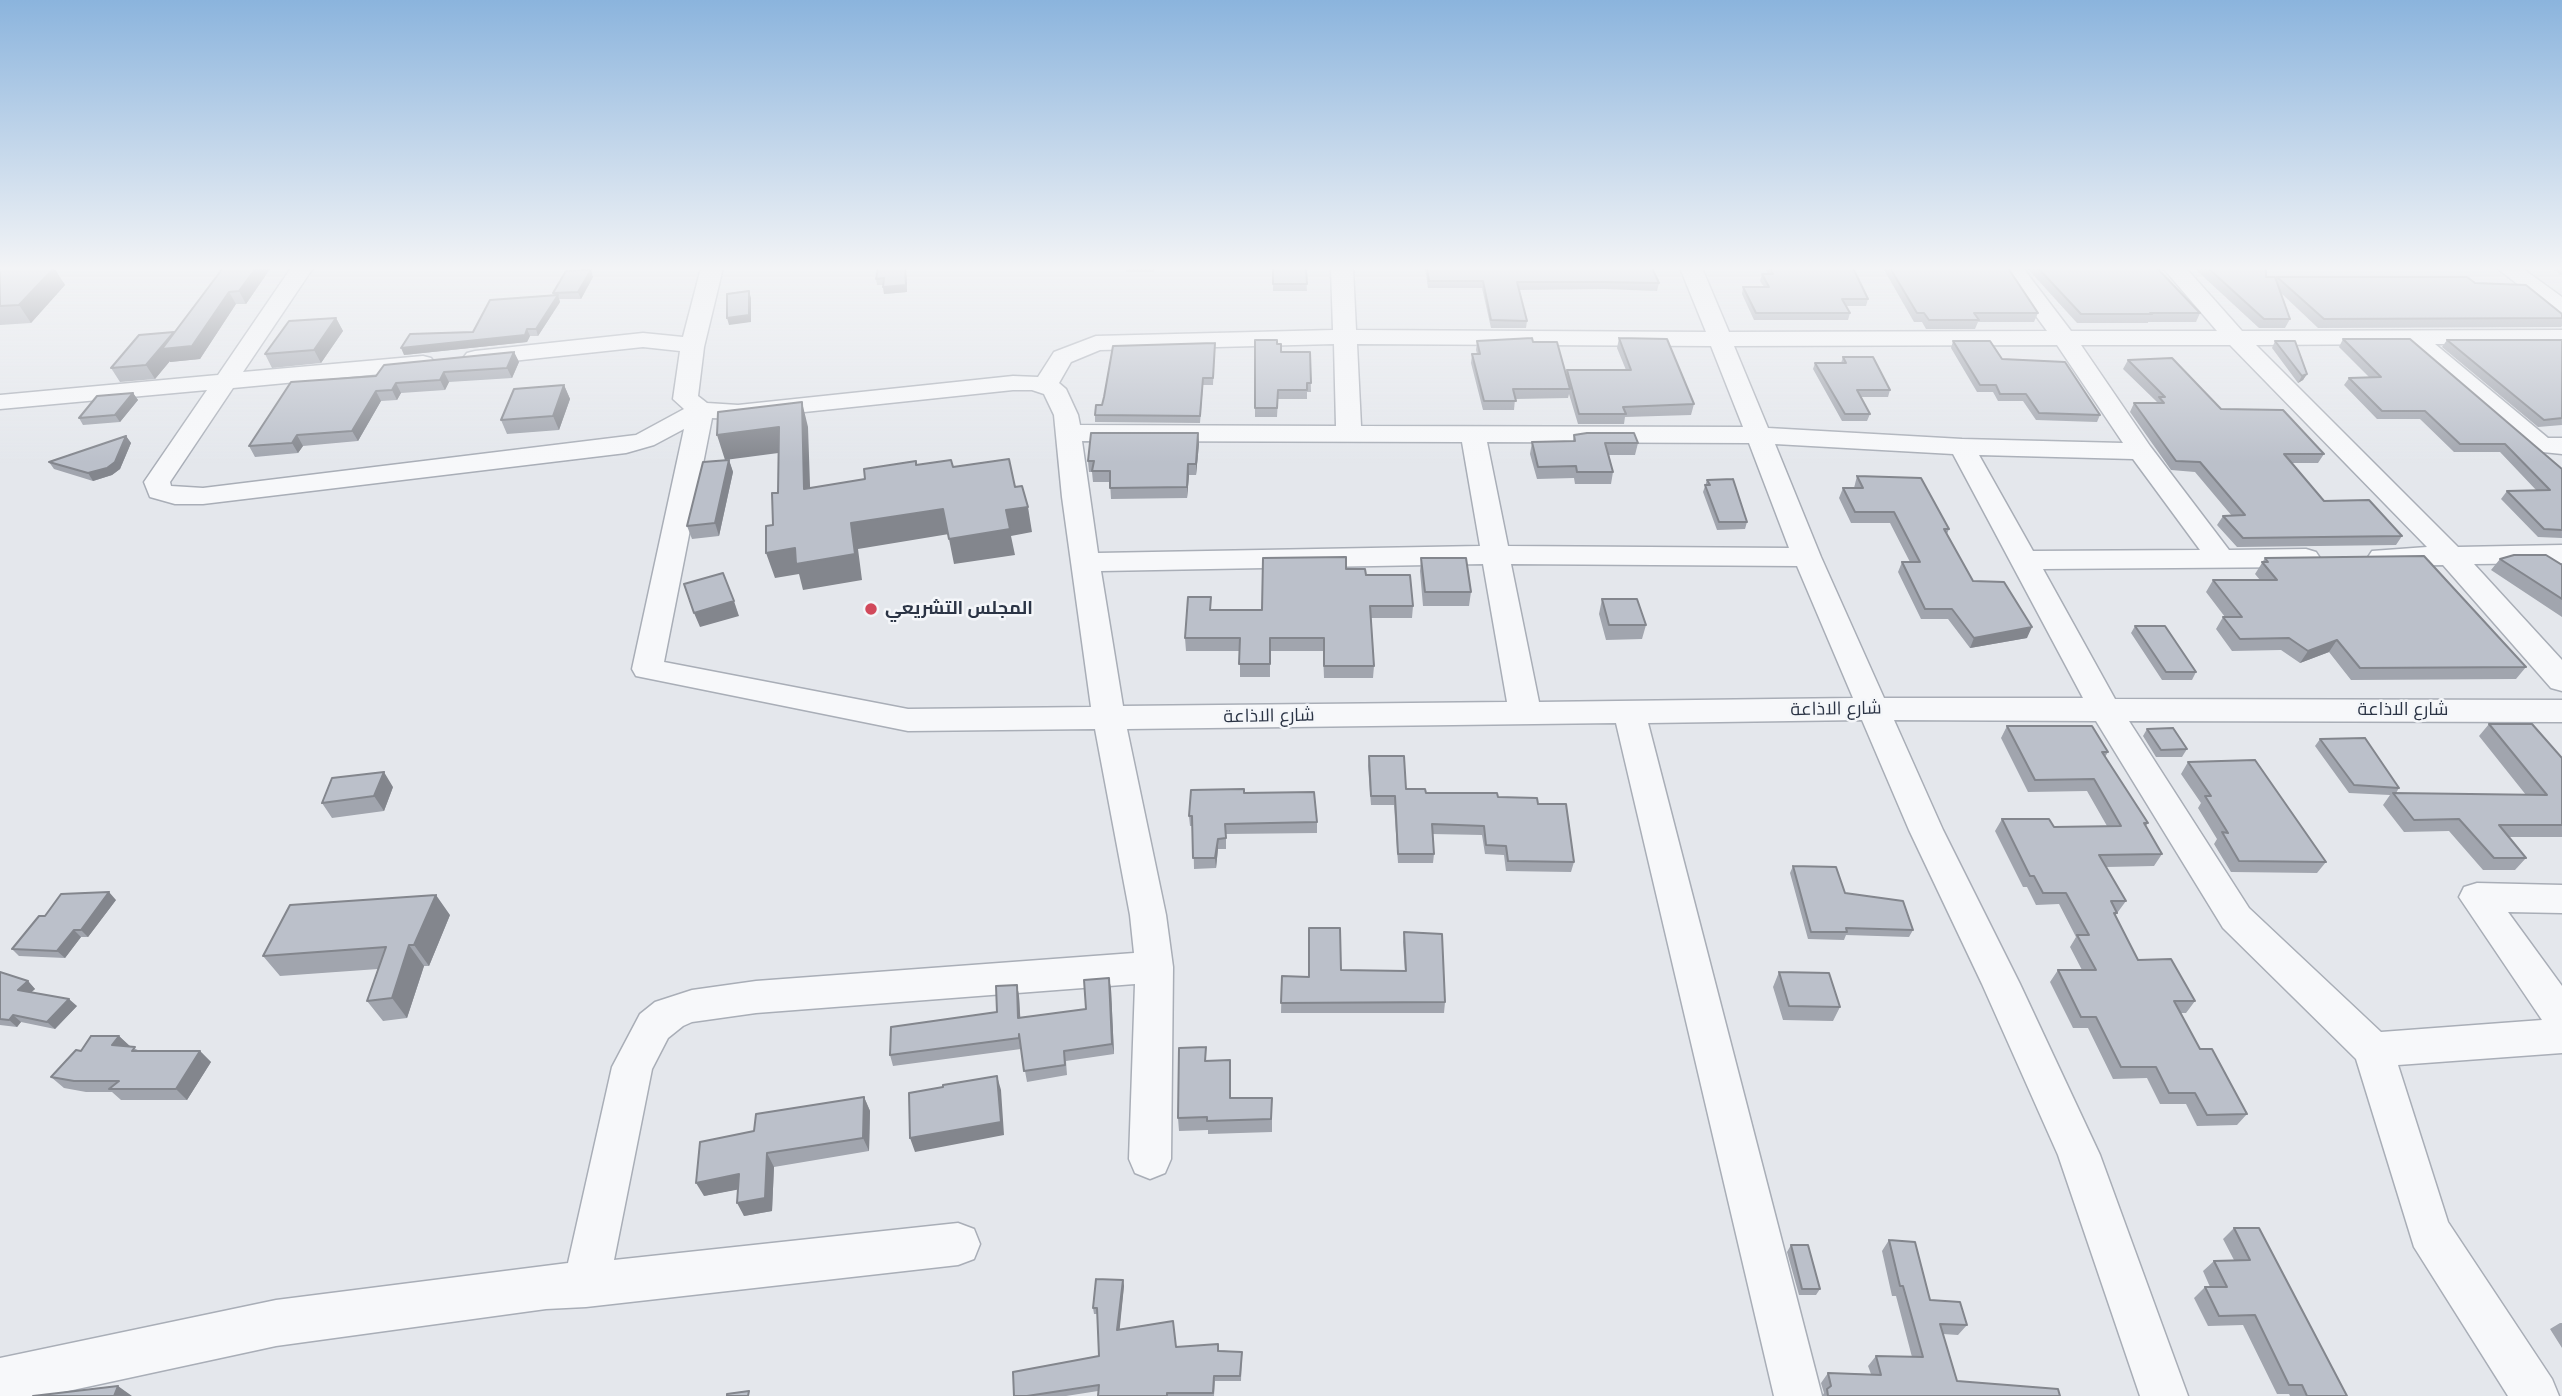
<!DOCTYPE html>
<meta charset="utf-8">
<style>
body{margin:0}
canvas{display:block;background:#e4e7ec}
</style>
<canvas width="2562" height="1396"></canvas>
<script>
const context = document.querySelector('canvas').getContext('2d');
context.lineJoin = 'round';
const shape = rows => new Path2D(rows.map(r => 'M' + r).join(''));
function strokePath(path, color, width, dash) { context.strokeStyle = color; context.lineWidth = width; context.lineCap = dash ? 'butt' : 'round'; context.setLineDash(dash || []); context.stroke(path); }
function paint(path, color) { context.fillStyle = color; context.fill(path, 'evenodd'); }
function label(font, color, halo, rows, align = 'center') {
  context.font = font + ' Inter,Cairo,sans-serif'; context.lineWidth = 5; context.setLineDash([]); context.textBaseline = 'middle'; context.strokeStyle = halo; context.fillStyle = color; for (const [text, x, y, turn = 0] of rows) {
    context.save(); context.translate(x, y); context.rotate((+turn || 0) * Math.PI / 180); context.textAlign = isNaN(turn) ? turn : align; if (halo) context.strokeText(text, 0, 0); context.fillText(text, 0, 0); context.restore();
  }
}
const street = shape([
 [291,268,313,268,243,372,423,356,431,358,435,363,431,368,423,370,233,388,170,482,171,486,203,488,636,435,684,409,673,399,680,351,643,347,475,365,467,363,463,358,467,353,475,351,643,333,683,337,701,268,723,268,704,347,698,396,707,403,738,405,1013,376,1038,377,1054,352,1096,336,1333,330,1331,268,1353,268,1356,330,1706,332,1680,268,1702,268,1729,332,2047,331,2001,268,2023,268,2071,331,2217,331,2163,268,2186,268,2242,331,2562,330,2562,344,2435,344,2548,438,2562,438,2562,454,2533,451,2406,344,2256,345,2458,547,2562,545,2562,563,2474,564,2562,660,2562,691,2551,688,2443,565,2382,566,2372,563,2368,557,2372,551,2427,547,2230,345,2081,345,2150,446,2229,550,2306,549,2316,552,2320,558,2316,564,2306,567,2043,569,2115,699,2562,700,2562,722,2129,721,2249,908,2381,1032,2542,1020,2459,897,2464,887,2477,883,2562,885,2562,913,2508,912,2562,986,2562,1053,2398,1065,2448,1222,2552,1379,2559,1396,2508,1396,2414,1247,2356,1059,2223,928,2096,721,1894,720,1943,830,2020,984,2100,1155,2188,1396,2140,1396,2058,1155,1982,984,1909,830,1862,720,1648,723,1822,1396,1774,1396,1616,723,1127,729,1166,915,1173,967,1171,1159,1165,1173,1150,1179,1135,1173,1129,1159,1135,984,756,1013,692,1022,683,1026,668,1038,652,1069,614,1260,958,1223,974,1229,980,1244,974,1259,958,1265,586,1307,546,1309,276,1346,45,1396,0,1396,0,1358,276,1300,568,1263,612,1067,640,1014,655,1002,692,990,756,981,1134,953,1130,915,1095,729,908,731,636,676,632,669,684,429,654,445,626,453,203,504,175,504,150,497,144,482,207,390,0,409,0,395,218,375,291,268],
 [1334,344,1336,426,1080,425,1078,415,1066,389,1059,383,1071,362,1100,350,1334,344],
 [1357,344,1711,346,1743,427,1361,426,1357,344],
 [2057,345,2123,443,1962,439,1768,428,1734,346,2057,345],
 [1013,390,1032,390,1044,394,1054,415,1062,497,1091,707,908,709,664,662,712,418,738,419,1013,390],
 [1082,441,1462,442,1480,546,1098,553,1082,441],
 [1487,442,1749,443,1789,548,1508,546,1487,442],
 [1775,444,1953,454,2083,698,1884,698,1821,557,1775,444],
 [1979,455,2133,459,2200,550,2033,551,1979,455],
 [1483,564,1507,702,1123,706,1101,571,1483,564],
 [1511,564,1797,566,1853,698,1539,702,1511,564],
 [2497,268,2522,268,2562,297,2562,315,2554,313,2497,268]
]);
strokePath(street, '#a9aeb7', 3);
paint(street, '#f7f8fa');
paint(shape([
 [0,268,54,268,65,285,31,323,0,325],
 [223,268,270,268,270,269,246,304,236,304,200,359,170,362,170,361,155,379,120,382,111,368,174,333],
 [878,268,906,268,907,292,884,294,883,285,877,285,876,279],
 [1126,268,1154,268,1154,272,1126,272],
 [1273,268,1306,268,1307,291,1273,291],
 [1425,268,1652,268,1659,283,1657,291,1603,289,1519,290,1527,321,1526,328,1491,328,1482,288,1428,288],
 [1765,268,1853,268,1868,299,1866,306,1846,306,1850,313,1848,320,1754,320,1742,294,1743,287,1764,287,1760,281,1762,274,1768,274],
 [1883,268,2008,268,2038,313,2034,322,1978,322,1975,329,1926,329,1922,322,1914,322],
 [2027,268,2157,268,2200,313,2196,322,2148,322,2148,323,2077,323],
 [2194,268,2266,268,2266,277,2276,280,2277,277,2475,283,2562,314,2562,326,2561,327,2318,328,2280,292,2290,319,2285,328,2259,328],
 [2552,268,2562,268,2562,276],
 [593,277,581,299,559,299,560,302,538,336,530,336,527,342,404,355,473,332,554,295,553,293],
 [336,318,343,331,321,363,272,368,265,354],
 [1619,338,1694,404,1691,415,1625,417,1624,424,1578,424,1569,394,1568,398,1515,399,1514,410,1483,410,1471,363,1472,354,1477,354,1476,350,1477,341,1533,342,1566,375,1567,370,1626,370,1617,348],
 [2343,339,2562,469,2562,538,2538,537,2501,499,2507,491,2537,491,2500,452,2454,452,2420,419,2377,419,2344,385,2349,378,2369,377,2339,347],
 [1255,340,1277,344,1281,352,1310,352,1311,392,1307,392,1307,399,1278,399,1277,417,1255,417],
 [2447,340,2562,340,2562,425,2538,427,2442,347],
 [1953,341,2002,359,2100,415,2097,422,2036,420,2023,401,1998,401,1993,392,1977,392,1951,348],
 [2275,341,2307,374,2303,380,2298,383,2272,348],
 [1215,343,1213,385,1203,385,1200,423,1095,422,1095,415,1102,405],
 [514,352,519,362,512,378,449,382,445,390,401,393,397,400,381,401,358,441,303,446,298,453,255,457,249,446,376,376],
 [1843,357,1890,390,1888,397,1860,397,1870,414,1867,421,1842,421,1813,369,1815,363,1841,363],
 [2128,360,2221,409,2324,454,2318,463,2292,463,2324,501,2402,536,2396,545,2237,547,2217,525,2223,516,2232,516,2195,472,2171,470,2130,412,2134,403,2156,403,2157,402,2123,369],
 [564,385,570,399,559,430,507,434,501,420],
 [133,393,138,400,120,422,83,425,79,418],
 [1198,433,1199,444,1196,475,1189,475,1187,498,1111,499,1110,482,1093,482,1092,472,1089,472,1088,461],
 [1574,435,1638,443,1635,455,1609,455,1613,472,1611,484,1575,484,1574,478,1537,479,1530,454,1532,442,1573,441],
 [126,436,131,443,120,469,112,475,93,481,54,469,49,462],
 [729,460,733,472,719,536,692,539,687,526],
 [1857,476,1949,529,1947,534,1973,581,2027,638,1970,648,1948,619,1921,619,1898,572,1902,562,1910,562,1890,523,1851,523,1839,498,1843,488,1854,488],
 [1707,480,1747,522,1745,529,1717,530,1703,492],
 [1421,558,1471,592,1469,606,1423,606,1420,571],
 [2265,558,2526,667,2516,679,2351,680,2329,652,2300,663,2281,650,2232,651,2216,629,2223,617,2225,617,2206,592,2213,580,2260,580,2255,574],
 [2500,559,2562,565,2562,617,2491,570],
 [1346,569,1366,575,1413,606,1412,618,1371,618,1374,666,1373,678,1324,678,1323,651,1270,651,1270,677,1240,677,1240,651,1186,651,1185,638,1211,610,1262,610],
 [1602,599,1646,625,1642,639,1606,640,1599,614],
 [2135,626,2196,672,2192,680,2162,680,2131,633],
 [2489,724,2562,758,2562,837,2509,837,2526,858,2515,870,2483,870,2449,831,2404,832,2383,805,2390,795,2349,793,2315,746,2320,739,2399,788,2396,793,2526,795,2479,736],
 [2007,726,2108,752,2105,757,2148,823,2146,826,2162,854,2154,866,2106,867,2126,901,2115,916,2138,960,2195,1001,2186,1013,2180,1013,2200,1049,2247,1114,2237,1125,2197,1126,2186,1104,2160,1104,2147,1078,2113,1079,2088,1028,2073,1028,2050,982,2058,970,2082,970,2070,947,2076,937,2059,904,2036,905,2027,887,2023,887,1995,831,2002,819,2054,827,2107,826,2087,791,2028,792,2001,738],
 [2147,729,2187,749,2182,757,2156,757,2143,736],
 [1369,756,1406,789,1426,793,1498,797,1538,804,1574,862,1571,872,1506,871,1504,855,1485,854,1482,835,1432,834,1434,854,1433,863,1398,863,1394,805,1371,805,1368,766],
 [2188,762,2326,862,2317,873,2231,872,2214,844,2217,839,2198,808,2201,803,2181,774],
 [393,787,384,811,332,818,322,803],
 [1244,793,1317,822,1317,833,1226,834,1226,849,1218,849,1216,868,1194,869,1193,826,1190,826,1189,816],
 [1793,866,1913,930,1909,937,1846,935,1844,940,1808,939,1790,873],
 [116,900,88,937,81,937,65,958,19,956,12,949,45,916],
 [450,915,429,966,424,966,407,1018,383,1021,367,1001,378,969,280,976,263,956],
 [1404,932,1445,1002,1444,1013,1281,1013,1282,976,1309,977,1341,970,1405,971,1403,942],
 [0,972,28,981,35,989,31,992,77,1006,55,1029,21,1022,17,1027,0,1025],
 [1779,972,1840,1007,1833,1021,1783,1020,1773,987],
 [1109,978,1111,989,1114,1054,1066,1061,1067,1075,1027,1082,1021,1049,893,1066,890,1055,997,1012,1017,985,1019,996,1020,1018,1086,1009],
 [119,1036,129,1046,140,1051,200,1051,211,1062,187,1100,121,1100,112,1092,86,1092,64,1088,51,1077,81,1051],
 [1206,1061,1231,1098,1272,1098,1272,1132,1208,1134,1208,1130,1179,1131,1178,1118],
 [864,1097,870,1111,869,1151,774,1167,772,1211,744,1216,738,1189,704,1196,754,1131],
 [2234,1228,2347,1396,2290,1396,2289,1394,2277,1394,2243,1325,2208,1326,2194,1298,2205,1287,2210,1287,2203,1271,2214,1261,2234,1260,2223,1239],
 [1889,1240,1930,1300,1967,1325,1958,1335,1943,1334,1957,1381,2060,1396,1822,1396,1824,1393,1821,1383,1828,1373,1871,1374,1868,1366,1876,1356,1912,1357,1896,1296,1892,1296,1882,1251],
 [1791,1245,1820,1289,1816,1295,1799,1295,1787,1252],
 [1123,1280,1124,1286,1119,1330,1176,1347,1242,1352,1241,1381,1215,1381,1214,1396,1098,1396,1098,1391,1066,1396,1014,1396,1099,1356,1098,1314,1094,1314,1093,1308],
 [2560,1323,2562,1323,2562,1348,2550,1329]
]), '#a1a5ae');
paint(shape([
 [54,268,65,285,31,323,19,305],
 [256,268,270,268,270,269,246,304,239,291],
 [905,268,906,268,907,292,884,294,883,287],
 [591,270,593,277,581,299,578,292],
 [749,291,751,298,751,322,729,325,727,318],
 [229,292,236,304,200,359,170,362,170,361,155,379,146,365,174,332,182,346],
 [558,295,560,302,538,336,536,329],
 [336,318,343,331,321,363,314,350],
 [527,329,530,336,527,342,404,355,401,348],
 [514,352,519,362,512,378,507,368],
 [444,372,449,382,445,390,440,380],
 [2307,374,2303,380,2298,383,2302,376],
 [396,383,401,393,397,400,392,390],
 [564,385,570,399,559,430,553,416],
 [376,391,381,401,358,441,352,431],
 [133,393,138,400,120,422,115,415],
 [802,402,808,427,811,514,804,489],
 [779,427,786,452,725,460,717,435],
 [1198,433,1199,444,1196,475,1196,464],
 [297,435,303,446,298,453,292,443],
 [126,436,131,443,120,469,112,475,93,481,88,473],
 [729,460,733,472,719,536,715,523],
 [1188,464,1189,475,1187,498,1187,487],
 [1028,507,1032,532,1011,536,1015,555,954,564,949,539,1006,510],
 [943,509,949,534,858,549,862,580,803,590,799,574,775,578,766,553,795,548,851,523],
 [734,601,739,616,700,627,694,613],
 [2032,627,2027,638,1970,648,1974,638],
 [2337,640,2329,652,2300,663,2308,651],
 [384,772,393,787,384,811,374,796],
 [1218,839,1218,849,1216,868,1215,858],
 [109,892,116,900,88,937,81,930],
 [436,895,450,915,429,966,414,945],
 [74,930,81,937,65,958,57,951],
 [409,945,424,966,407,1018,392,998],
 [1109,978,1111,989,1114,1054,1112,1044],
 [28,981,35,989,26,997,18,990],
 [1017,985,1019,996,1021,1029,1018,1018],
 [69,999,77,1006,55,1029,47,1022],
 [13,1015,21,1022,17,1027,9,1020],
 [119,1036,131,1047,112,1045],
 [200,1051,211,1062,187,1100,176,1089],
 [997,1076,1001,1090,1004,1135,915,1152,910,1138],
 [864,1097,870,1111,869,1151,863,1138],
 [767,1153,774,1167,772,1211,744,1216,737,1203],
 [739,1174,746,1188,704,1196,696,1183],
 [1123,1280,1124,1286,1119,1336,1117,1330],
 [118,1386,132,1396,114,1396]
]), '#83868d');
const building = shape([
 [0,268,54,268,19,305,0,306,0,268],
 [223,268,256,268,239,291,229,292,192,346,162,349,223,268],
 [878,268,905,268,906,285,883,287,884,278,876,279,878,268],
 [1273,268,1306,268,1307,284,1273,284,1273,268],
 [1427,268,1652,268,1659,283,1604,282,1517,282,1527,321,1491,320,1483,281,1429,281,1427,268],
 [1770,268,1853,268,1868,299,1842,299,1850,313,1756,313,1743,287,1769,287,1762,274,1773,274,1770,268],
 [1890,268,2008,268,2038,313,1974,313,1979,320,1929,320,1924,313,1917,313,1890,268],
 [2038,268,2157,268,2200,313,2150,313,2152,314,2081,314,2038,268],
 [2208,268,2266,268,2266,277,2275,277,2290,319,2264,319,2208,268],
 [591,270,578,292,553,293,566,271,591,270],
 [2277,277,2467,277,2475,283,2526,285,2562,314,2562,318,2324,319,2277,277],
 [749,291,749,315,727,318,727,294,749,291],
 [558,295,536,329,527,329,525,335,401,348,410,334,473,332,490,300,558,295],
 [336,318,314,350,265,354,289,321,336,318],
 [174,332,146,365,111,368,139,335,174,332],
 [1532,338,1533,342,1557,342,1570,389,1513,389,1516,401,1484,401,1472,354,1480,354,1477,341,1532,338],
 [1619,338,1667,339,1694,404,1623,407,1626,414,1579,414,1567,370,1631,370,1619,338],
 [2343,339,2410,339,2562,469,2562,530,2544,529,2507,491,2550,490,2505,444,2460,444,2425,411,2382,411,2349,378,2381,377,2343,339],
 [1255,340,1277,340,1277,344,1281,344,1281,352,1310,352,1311,383,1307,383,1307,390,1278,390,1277,408,1255,408,1255,340],
 [2447,340,2562,340,2562,418,2544,420,2447,340],
 [1953,341,1990,341,2002,359,2065,362,2100,415,2039,413,2026,394,2000,394,1996,385,1980,385,1953,341],
 [2275,341,2295,341,2307,374,2302,376,2275,341],
 [1215,343,1213,378,1203,378,1200,416,1095,415,1096,405,1102,405,1104,397,1113,346,1215,343],
 [514,352,507,368,444,372,440,380,396,383,392,390,376,391,352,431,297,435,292,443,249,446,291,382,376,376,384,365,514,352],
 [1843,357,1873,357,1890,390,1857,390,1870,414,1845,414,1815,363,1846,363,1843,357],
 [2172,358,2221,409,2283,410,2324,454,2284,454,2324,501,2369,500,2402,536,2243,538,2223,516,2245,515,2200,462,2176,461,2134,403,2164,403,2159,397,2165,397,2128,360,2172,358],
 [564,385,553,416,501,420,514,389,564,385],
 [133,393,115,415,79,418,97,396,133,393],
 [802,402,804,489,865,479,864,469,916,461,916,465,951,460,953,467,1009,459,1015,487,1022,486,1028,507,1006,510,1010,529,949,539,943,509,851,523,855,554,796,564,795,548,766,553,766,526,773,525,772,493,778,493,779,427,717,435,718,412,802,402],
 [1091,433,1198,433,1196,464,1188,464,1187,487,1110,488,1110,471,1092,471,1094,461,1088,461,1091,433],
 [1587,433,1634,433,1638,443,1605,443,1613,472,1577,472,1576,466,1538,467,1532,442,1575,441,1574,435,1587,433],
 [126,436,115,462,107,468,88,473,49,462,126,436],
 [729,460,715,523,687,526,703,462,729,460],
 [1857,476,1921,478,1949,529,1944,529,1973,581,2004,582,2032,627,1974,638,1952,609,1925,609,1902,562,1920,562,1894,512,1855,512,1843,488,1863,488,1857,476],
 [1733,479,1747,522,1719,522,1705,485,1710,485,1707,480,1733,479],
 [2514,555,2546,555,2562,565,2562,599,2500,559,2514,555],
 [2424,556,2526,667,2360,668,2337,640,2308,651,2289,638,2240,639,2223,617,2242,617,2213,580,2277,580,2262,562,2268,562,2265,558,2424,556],
 [1346,557,1346,569,1365,569,1366,575,1410,575,1413,606,1370,606,1374,666,1324,666,1324,638,1270,638,1270,664,1239,664,1240,638,1185,638,1188,597,1211,597,1210,610,1262,610,1263,558,1346,557],
 [1421,558,1466,558,1471,592,1425,592,1421,558],
 [723,573,734,601,694,613,684,584,723,573],
 [1602,599,1637,599,1646,625,1609,625,1602,599],
 [2135,626,2165,626,2196,672,2166,672,2135,626],
 [2489,724,2532,724,2562,758,2562,825,2499,825,2526,858,2494,858,2459,819,2414,820,2393,793,2547,795,2489,724],
 [2007,726,2092,726,2108,752,2102,752,2148,823,2144,823,2162,854,2099,855,2126,901,2111,901,2117,913,2114,913,2138,960,2171,959,2195,1001,2174,1001,2200,1049,2212,1049,2247,1114,2207,1115,2195,1093,2169,1093,2156,1067,2121,1067,2096,1017,2081,1017,2058,970,2096,970,2077,935,2089,935,2066,893,2043,893,2034,876,2030,876,2002,819,2049,819,2054,827,2121,826,2094,779,2035,780,2007,726],
 [2173,728,2187,749,2161,750,2147,729,2173,728],
 [2365,738,2399,788,2354,785,2320,739,2365,738],
 [1369,756,1404,756,1406,789,1425,789,1426,793,1497,793,1498,797,1537,798,1538,804,1566,804,1574,862,1508,861,1506,846,1486,845,1484,826,1432,824,1434,854,1398,854,1395,796,1371,796,1369,756],
 [2255,760,2326,862,2239,861,2222,832,2228,833,2205,796,2211,796,2188,762,2255,760],
 [384,772,374,796,322,803,332,778,384,772],
 [1244,789,1244,793,1314,792,1317,822,1225,824,1226,838,1218,839,1215,858,1193,858,1192,816,1189,816,1191,790,1244,789],
 [1793,866,1836,867,1845,893,1903,901,1913,930,1846,928,1847,932,1811,932,1793,866],
 [109,892,81,930,74,930,57,951,12,949,39,916,45,916,61,894,109,892],
 [436,895,414,945,409,945,392,998,367,1001,386,947,263,956,290,905,436,895],
 [1309,928,1340,928,1341,970,1406,971,1404,932,1442,934,1445,1002,1281,1003,1282,976,1309,977,1309,928],
 [0,972,28,981,18,990,69,999,47,1022,13,1015,9,1020,0,1019,0,972],
 [1779,972,1829,973,1840,1007,1789,1006,1779,972],
 [1109,978,1112,1044,1064,1051,1065,1065,1024,1071,1019,1034,1019,1038,890,1055,891,1027,997,1012,996,986,1017,985,1018,1018,1086,1009,1084,980,1109,978],
 [91,1036,119,1036,112,1045,135,1047,132,1051,200,1051,176,1089,109,1089,119,1081,74,1081,51,1077,76,1050,81,1051,91,1036],
 [1206,1047,1205,1061,1230,1060,1230,1098,1272,1098,1271,1119,1207,1121,1207,1117,1178,1118,1179,1048,1206,1047],
 [997,1076,1001,1122,910,1138,909,1093,943,1087,943,1085,997,1076],
 [864,1097,863,1138,767,1153,765,1198,737,1203,739,1174,696,1183,700,1142,754,1131,756,1114,864,1097],
 [2234,1228,2259,1228,2347,1396,2307,1396,2302,1385,2289,1385,2255,1315,2219,1316,2205,1287,2227,1287,2214,1261,2250,1260,2234,1228],
 [1889,1240,1915,1242,1930,1300,1960,1302,1967,1325,1940,1324,1957,1381,2058,1389,2060,1396,1828,1396,1827,1389,1831,1386,1828,1373,1881,1375,1876,1356,1923,1357,1903,1286,1900,1286,1889,1240],
 [1791,1245,1808,1245,1820,1289,1802,1289,1791,1245],
 [1096,1279,1123,1280,1117,1330,1173,1321,1176,1347,1218,1344,1218,1351,1242,1352,1240,1376,1214,1376,1213,1393,1167,1393,1167,1396,1098,1396,1099,1385,1027,1396,1014,1396,1013,1372,1099,1356,1097,1308,1093,1308,1096,1279],
 [118,1386,114,1396,33,1396,118,1386],
 [749,1391,748,1396,727,1396,727,1394,749,1391]
]);
paint(building, '#bbc0ca');
strokePath(building, '#83868d', 2);
const sky = context.createLinearGradient(0, 0, 0, 463);
sky.addColorStop(0, '#8bb4dd');
sky.addColorStop(0.58, '#f3f4f6');
sky.addColorStop(1, '#f3f4f600');
context.fillStyle = sky;
context.fillRect(0, 0, 2562, 463);
for (const [x, y, r, color] of [
 [871,609,7,"#d1495b"]
]) { const dot = new Path2D(); dot.arc(x, y, r, 0, 2 * Math.PI); context.fillStyle = color; context.fill(dot); strokePath(dot, '#f4f6f9', 2.5); }
label('bold 18px', '#2b3445', '#f4f6f9', [
 ["المجلس التشريعي",885,609]
], 'left');
label('18px', '#2b3445', '#f4f6f9', [
 ["شارع الاذاعة",1836,709,-1],
 ["شارع الاذاعة",2403,710],
 ["شارع الاذاعة",1269,716,-1]
]);
</script>
